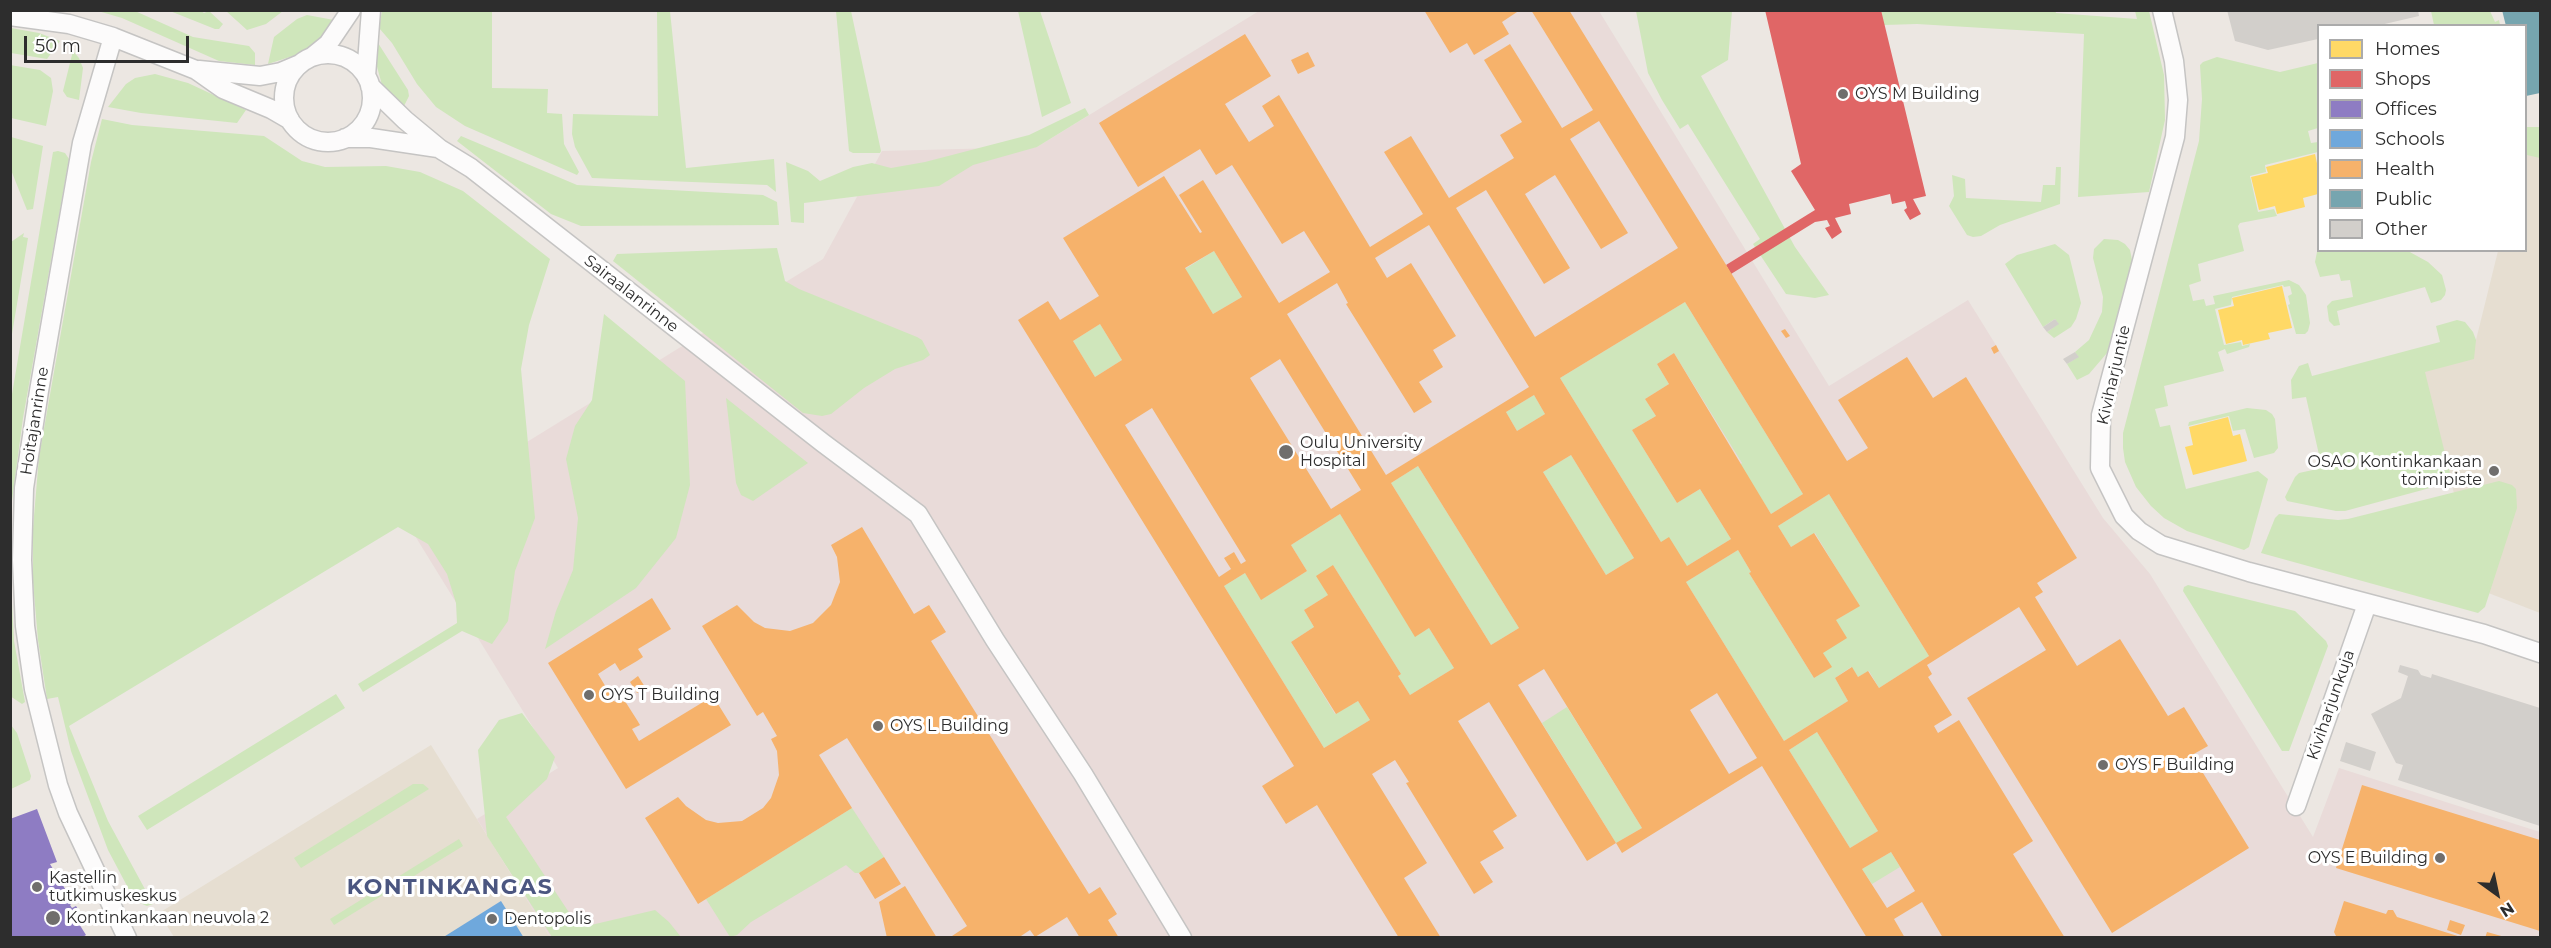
<!DOCTYPE html>
<style>
body{margin:0}
#map{position:relative;width:2551px;height:948px;overflow:hidden;background:#ece7e2;font-family:Montserrat,sans-serif}
canvas{display:block}
.frame{position:absolute;inset:0;border:12px solid #2d2d2d;pointer-events:none}
.legend{position:absolute;left:2317px;top:24px;width:210px;height:228px;box-sizing:border-box;background:#fff;border:2px solid #ababab;margin:0;padding:8px 10px;list-style:none;font-size:18px;color:#2d2d2d}
.legend li{display:flex;align-items:center;gap:12px;height:30px}
.legend b{width:30px;border:2px solid #ababab}
.north{position:absolute;left:2467px;top:864px;width:60px;height:60px;-webkit-text-stroke:4px #fff;paint-order:stroke;rotate:147deg;font-size:16px;font-weight:700;line-height:24px;text-align:center;color:#2d2d2d}
.north::after{content:'';display:block;margin:auto;width:21px;height:27px;background:#2d2d2d;clip-path:polygon(50% 0,100% 100%,50% 72%,0 100%)}
.scale{position:absolute;left:24px;top:36px;width:165px;height:27px;box-sizing:border-box;border:3px solid #2d2d2d;border-top:0;padding-left:8px;font-size:18px;line-height:21px;white-space:nowrap;color:#2d2d2d;-webkit-text-stroke:4px #fff;paint-order:stroke}
</style>
<div id="map">
<canvas width="2551" height="948"></canvas>
<div class="frame"></div>
<ul class="legend">
<li><b style="height:16px;background:#ffd966"></b>Homes</li>
<li><b style="height:16px;background:#e06666"></b>Shops</li>
<li><b style="height:16px;background:#8e7cc3"></b>Offices</li>
<li><b style="height:16px;background:#6fa8dc"></b>Schools</li>
<li><b style="height:16px;background:#f6b26b"></b>Health</li>
<li><b style="height:16px;background:#76a5af"></b>Public</li>
<li><b style="height:16px;background:#d2cfcb"></b>Other</li>
</ul>
<div class="north">N</div>
<div class="scale">50 m</div>
</div>
<script>
const context = document.querySelector('canvas').getContext('2d');
context.lineJoin = 'round';
function paint(path, color) { context.fillStyle = color; context.fill(path, 'evenodd'); }
const shape = rows => new Path2D(rows.map(r => 'M' + r).join(''));
function strokePath(path, color, width, dash) { context.strokeStyle = color; context.lineWidth = width; context.lineCap = dash ? 'butt' : 'round'; context.setLineDash(dash || []); context.stroke(path); }
function label(font, color, halo, rows, align = 'center') {
  context.font = font + ' Montserrat,sans-serif'; context.lineWidth = 6; context.setLineDash([]); context.textBaseline = 'middle'; context.strokeStyle = halo; context.fillStyle = color; for (const [text, x, y, turn = 0] of rows) {
    context.save(); context.translate(x, y); context.rotate((+turn || 0) * Math.PI / 180); context.textAlign = isNaN(turn) ? turn : align; if (halo) context.strokeText(text, 0, 0); context.fillText(text, 0, 0); context.restore();
  }
}
paint(shape([
 [2540,142,2540,613,2478,589,2419,354,2476,340,2498,251,2526,250,2526,143],
 [431,745,550,937,174,937,159,913]
]), '#e6ded1');
paint(shape([
 [1259,11,1599,11,1829,386,1968,300,2103,518,2150,574,2313,837,2339,768,2540,832,2540,937,550,937,477,819,558,768,404,518,823,259,882,151,1037,147]
]), '#e9dbd9');
paint(shape([
 [2055,10,2056,13,2137,19,2135,11,2149,11,2164,75,2165,120,2149,192,2078,197,2084,34,1917,24,1884,25,1881,11],
 [98,11,135,11,193,37,249,46,255,53,255,65,219,61,122,18],
 [170,11,201,11,204,13,209,11,223,24,219,29,215,29],
 [226,11,283,11,266,24,247,30],
 [382,11,492,11,492,88,548,89,547,113,562,114,564,144,579,172,577,175,465,126,436,107,417,84,392,43,379,28],
 [657,11,670,11,686,168,774,159,776,192,767,185,592,178,575,147,572,134,573,114,658,116],
 [836,11,851,11,881,151,880,153,853,153,849,151],
 [1018,11,1040,11,1071,103,1042,117],
 [1636,11,1732,11,1728,60,1701,76,1795,247,1829,295,1815,298,1786,294,1753,244,1760,239,1688,124,1680,129,1662,100,1648,73],
 [2431,11,2490,11,2495,22,2499,20,2500,25,2434,25],
 [307,15,334,20,322,37,311,47,299,54,268,64,274,37,297,19],
 [11,28,39,33,60,41,47,59,11,53],
 [378,43,408,90,409,96,404,106,382,85,376,63],
 [73,51,79,58,83,68,79,100,67,97,63,91],
 [2217,57,2280,72,2318,63,2318,128,2308,131,2311,143,2318,142,2318,152,2265,165,2266,172,2250,176,2258,212,2274,209,2277,216,2240,223,2238,226,2244,251,2198,264,2201,281,2189,285,2193,301,2204,299,2206,306,2215,304,2213,296,2289,280,2299,285,2306,295,2310,323,2308,331,2305,334,2296,334,2288,305,2290,304,2288,296,2292,294,2290,286,2284,287,2283,285,2232,297,2231,305,2215,309,2224,345,2241,342,2242,346,2250,344,2249,347,2227,354,2225,349,2218,352,2224,371,2164,386,2168,406,2155,409,2160,427,2170,425,2186,489,2258,471,2268,479,2249,547,2244,550,2187,531,2164,518,2151,506,2136,487,2125,462,2123,448,2123,433,2199,141,2202,99,2200,65,2203,62],
 [10,65,40,70,51,78,53,91,46,126,11,118],
 [155,74,188,83,246,110,237,123,141,113,108,107,126,84,135,78],
 [1085,108,1089,115,1037,147,973,165,939,186,804,203,804,223,791,222,786,162,808,171,820,181,853,167,872,163,891,168,925,162,1029,135],
 [102,119,132,125,264,136,302,161,325,167,386,166,420,172,463,191,550,259,529,325,521,369,535,518,515,571,508,621,492,644,462,631,363,692,358,684,457,623,456,603,447,574,428,544,398,527,69,726,108,821,153,904,147,906,135,901,108,850,71,751,58,697,47,699,38,640,33,582,33,528,39,457,91,162],
 [2526,127,2540,127,2540,158,2527,155,2526,163],
 [461,136,577,185,763,195,777,202,779,225,581,226,551,214,457,141],
 [11,137,43,146,33,209,27,210,11,170],
 [58,151,65,153,69,159,23,418,12,501,11,584,14,641,25,702,22,704,10,696,11,400,53,152],
 [2056,167,2061,167,2060,204,2000,225,1981,236,1973,237,1967,235,1949,206,1954,196,1952,175,1965,179,1966,198,2041,202,2043,185,2055,185],
 [24,233,23,237,28,238,11,340,11,242],
 [2104,239,2118,240,2125,244,2130,250,2132,260,2107,353,2089,374,2077,380,2067,364,2078,357,2075,352,2089,340,2102,312,2103,297,2093,258,2094,249],
 [2055,244,2069,255,2081,303,2076,319,2071,327,2054,338,2047,332,2058,324,2055,319,2043,327,2005,264,2017,255],
 [2318,247,2318,250,2408,251,2428,262,2442,275,2446,290,2445,295,2441,300,2431,303,2425,287,2337,311,2340,325,2334,326,2329,321,2327,306,2332,301,2353,297,2350,280,2341,281,2339,274,2320,277,2315,262],
 [777,248,785,281,799,289,917,337,922,340,930,355,923,360,895,369,864,388,831,414,822,416,803,413,613,261,617,254],
 [1214,251,1242,297,1213,314,1185,269],
 [1685,302,1803,494,1771,514,1740,465,1742,463,1674,353,1657,364,1669,384,1645,399,1656,416,1632,430,1677,503,1700,489,1731,539,1687,566,1661,542,1560,378],
 [604,314,685,381,690,485,676,538,636,588,545,649,556,611,573,570,578,518,566,459,575,426,592,400],
 [2457,320,2465,322,2473,332,2476,340,2474,359,2425,372,2452,482,2345,511,2336,511,2287,501,2285,497,2295,477,2299,473,2322,468,2306,397,2292,399,2291,380,2299,366,2308,363,2312,376,2440,342,2436,326],
 [1100,324,1122,360,1095,377,1073,341],
 [1534,395,1545,414,1517,431,1506,412],
 [726,398,808,463,753,501,741,495,736,483],
 [2247,408,2266,410,2272,414,2275,419,2278,448,2274,453,2254,458,2245,429,2233,431,2229,416,2188,426,2189,422],
 [1571,455,1634,558,1606,575,1543,472],
 [1418,466,1519,628,1491,645,1391,483],
 [2499,481,2512,485,2516,489,2517,508,2485,607,2478,613,2261,553,2275,518,2279,514,2338,520,2348,519],
 [1829,494,1929,656,1879,688,1869,671,1858,677,1851,667,1835,678,1848,701,1784,741,1686,582,1738,550,1751,572,1749,573,1814,678,1831,667,1823,653,1836,620,1859,606,1815,533,1791,547,1778,526],
 [1340,514,1415,636,1429,628,1454,668,1410,695,1398,676,1401,674,1333,565,1328,595,1304,610,1314,627,1291,642,1335,714,1358,701,1370,720,1324,748,1224,586,1245,573,1262,599,1307,571,1291,545],
 [2188,585,2295,611,2326,641,2328,646,2289,751,2282,751,2183,591,2184,587],
 [336,694,345,708,147,830,138,816],
 [1567,707,1642,828,1616,843,1542,723],
 [522,713,555,757,547,779,506,817,570,914,591,925,655,910,669,922,681,937,552,937,487,836,478,750,499,720],
 [11,725,17,733,31,776,30,780,11,789],
 [1817,732,1878,831,1850,848,1789,750],
 [413,784,423,784,429,789,301,868,294,858],
 [852,808,884,857,859,873,855,873,846,865,751,922,737,935,730,937,706,899],
 [459,839,463,846,334,925,330,919],
 [1891,852,1900,867,1872,884,1862,869]
]), '#cfe6bb');
paint(shape([
 [2315,154,2318,168,2318,194,2303,198,2305,207,2277,214,2275,206,2259,210,2251,177,2268,173,2266,167],
 [2282,286,2292,328,2268,333,2270,339,2243,345,2242,340,2226,344,2218,310,2234,306,2232,298],
 [2228,417,2233,436,2240,434,2247,461,2193,475,2185,447,2193,445,2189,427]
]), '#ffd966');
paint(shape([
 [1765,10,1881,10,1926,196,1913,199,1921,214,1910,220,1904,210,1907,208,1905,201,1892,204,1890,194,1849,204,1851,214,1835,218,1842,232,1832,239,1825,228,1830,226,1827,220,1815,222,1731,274,1726,265,1815,210,1791,171,1801,164]
]), '#e06666');
paint(shape([
 [37,809,57,862,50,864,73,902,70,905,72,908,76,906,82,916,76,919,86,935,81,938,10,938,10,819]
]), '#8e7cc3');
paint(shape([
 [501,901,524,938,442,938]
]), '#6fa8dc');
paint(shape([
 [1424,10,1520,10,1502,22,1509,34,1474,55,1467,43,1450,53],
 [1531,10,1569,10,1847,461,1868,448,1838,400,1907,357,1933,398,1966,377,2077,558,2037,583,2043,592,2035,597,2077,666,2120,639,2168,716,2184,707,2208,746,2192,755,2249,848,2112,933,1967,698,2046,650,2019,607,1927,665,1932,674,1928,677,1952,715,1934,726,1938,733,1959,720,2033,841,2013,854,2065,938,1943,938,1922,902,1894,919,1905,938,1867,938,1762,766,1622,853,1616,843,1642,828,1544,669,1518,685,1616,843,1587,861,1489,702,1458,721,1517,816,1493,831,1504,848,1480,862,1493,882,1474,894,1406,783,1409,782,1395,760,1372,774,1427,863,1404,878,1441,938,1399,938,1317,805,1286,824,1262,786,1294,766,1018,320,1048,301,1060,320,1099,296,1063,238,1164,176,1200,233,1202,232,1179,195,1203,180,1279,303,1330,272,1304,231,1282,244,1232,165,1216,175,1200,149,1138,187,1099,123,1245,34,1271,76,1225,104,1249,142,1274,126,1262,106,1279,95,1370,247,1423,214,1384,152,1411,136,1449,198,1514,158,1500,135,1522,122,1484,60,1510,44,1562,128,1593,110],
 [1599,121,1678,248,1535,337,1456,208,1486,190,1544,284,1570,268,1525,194,1555,175,1601,249,1628,233,1570,139],
 [1429,225,1529,387,1386,475,1287,314,1337,283,1348,303,1346,304,1414,413,1432,402,1419,382,1443,367,1433,350,1456,336,1411,263,1387,278,1375,258],
 [1214,251,1242,297,1213,314,1185,268],
 [1685,302,1803,494,1771,514,1674,353,1657,364,1669,384,1645,399,1656,416,1632,430,1677,503,1700,489,1731,539,1687,566,1669,537,1661,542,1560,378],
 [1100,324,1122,360,1095,377,1073,341],
 [1280,359,1361,490,1331,509,1250,378],
 [1534,395,1545,414,1517,431,1506,412],
 [1152,408,1246,561,1241,564,1234,552,1224,558,1231,569,1219,577,1125,425],
 [1571,455,1634,558,1606,575,1543,472],
 [1418,466,1519,628,1491,645,1391,483],
 [1829,494,1929,656,1879,688,1868,671,1858,677,1852,667,1835,678,1848,701,1784,741,1686,582,1738,550,1751,572,1749,573,1814,678,1832,667,1823,653,1847,638,1836,620,1860,606,1814,533,1791,547,1778,526],
 [1340,514,1415,637,1429,628,1454,668,1410,695,1398,676,1401,674,1333,565,1316,576,1328,595,1304,610,1314,627,1291,642,1336,714,1358,701,1370,720,1324,748,1224,586,1245,573,1261,600,1307,571,1291,545],
 [1717,693,1757,758,1729,774,1690,710],
 [1817,732,1878,831,1850,848,1789,750],
 [1891,852,1915,891,1887,908,1862,869],
 [1308,52,1315,66,1298,74,1291,60],
 [1785,329,1790,336,1786,338,1781,331],
 [1996,345,1999,351,1994,354,1991,348],
 [862,527,914,614,929,605,946,632,931,641,1089,894,1100,887,1117,914,1108,920,1119,938,1080,938,1067,917,1035,937,1030,930,1018,938,949,938,967,926,847,738,819,755,852,808,698,904,657,837,645,818,678,797,686,806,706,820,718,823,742,821,763,808,771,798,779,775,777,751,771,739,777,736,763,712,757,716,702,626,737,605,754,622,765,628,790,631,813,623,831,605,840,582,837,557,831,545],
 [652,598,671,629,638,649,643,657,637,661,620,671,615,663,598,674,615,702,623,698,637,720,640,725,632,729,639,741,713,696,731,725,626,789,548,663],
 [638,676,645,687,637,693,630,682],
 [2362,785,2540,840,2540,931,2336,868],
 [884,857,901,884,875,899,859,873],
 [905,886,937,938,887,938,879,902],
 [2344,901,2386,914,2388,910,2393,910,2397,917,2464,938,2337,938,2334,932],
 [2450,920,2465,925,2461,935,2447,930],
 [2487,932,2505,937,2504,938,2485,938]
]), '#f6b26b');
paint(shape([
 [2502,10,2540,10,2540,93,2526,96,2526,26,2506,26]
]), '#76a5af');
paint(shape([
 [2227,10,2418,10,2419,16,2376,26,2318,26,2318,39,2268,50,2235,41],
 [2055,319,2059,324,2047,332,2043,327],
 [2075,352,2079,357,2067,364,2063,359],
 [2400,665,2418,670,2421,675,2431,678,2432,674,2540,708,2540,826,2398,780,2403,765,2396,763,2371,714,2401,698,2408,676,2398,672],
 [2346,742,2376,752,2370,771,2340,761]
]), '#d2cfcb');
const street = shape([
 [2162,10,2174,61,2178,100,2175,137,2101,415,2100,468,2124,516,2139,531,2161,545,2249,572,2484,634,2540,653],
 [10,16,69,24,113,37,196,70,223,89,271,109,290,120],
 [113,37,82,143,39,391,24,488,22,560,25,626,34,689,58,785,68,813,127,938],
 '284 98a44 44 0 1 1 88 0a44 44 0 1 1-88 0Z',
 [312,57,328,44,351,10],
 [199,70,260,76,281,72,300,64],
 [366,76,371,10],
 [370,86,405,120,440,149,471,168,823,443,918,514,995,640,1083,774,1182,938],
 [345,138,371,138,438,148],
 [2296,806,2367,604]
]);
strokePath(street, '#c5c4c3', 21);
strokePath(street, '#fcfbfb', 18);
for (const [x, y, r, color] of [
 [1843,94,6,"#706e6c"],
 [1286,452,8,"#706e6c"],
 [2494,471,6,"#706e6c"],
 [589,695,6,"#706e6c"],
 [878,726,6,"#706e6c"],
 [2103,765,6,"#706e6c"],
 [2440,858,6,"#706e6c"],
 [37,887,6,"#706e6c"],
 [53,918,8,"#706e6c"],
 [492,919,6,"#706e6c"]
]) { const dot = new Path2D(); dot.arc(x, y, r, 0, 2 * Math.PI); context.fillStyle = color; context.fill(dot); strokePath(dot, '#fff', 2); }
label('16px', '#2d2d2d', '#fff', [
 ["OYS M Building",1855,94],
 ["Oulu University",1300,443],
 ["Hospital",1300,461],
 ["OSAO Kontinkankaan",2482,462,"right"],
 ["toimipiste",2482,480,"right"],
 ["OYS T Building",601,695],
 ["OYS L Building",890,726],
 ["OYS F Building",2115,765],
 ["OYS E Building",2428,858,"right"],
 ["Kastellin",49,878],
 ["tutkimuskeskus",49,896],
 ["Kontinkankaan neuvola 2",66,918],
 ["Dentopolis",504,919]
], 'left');
label('16px', '#2d2d2d', '#fff', [
 ["Sairaalanrinne",631,294,38],
 ["Kiviharjuntie",2114,375,-77],
 ["Hoitajanrinne",35,421,-81],
 ["Kiviharjunkuja",2331,705,-71]
]);
context.letterSpacing = '1.5px';
label('bold 22px', '#4b5680', '#fff', [
 ["KONTINKANGAS",450,888]
]);
context.letterSpacing = '0px';
</script>
